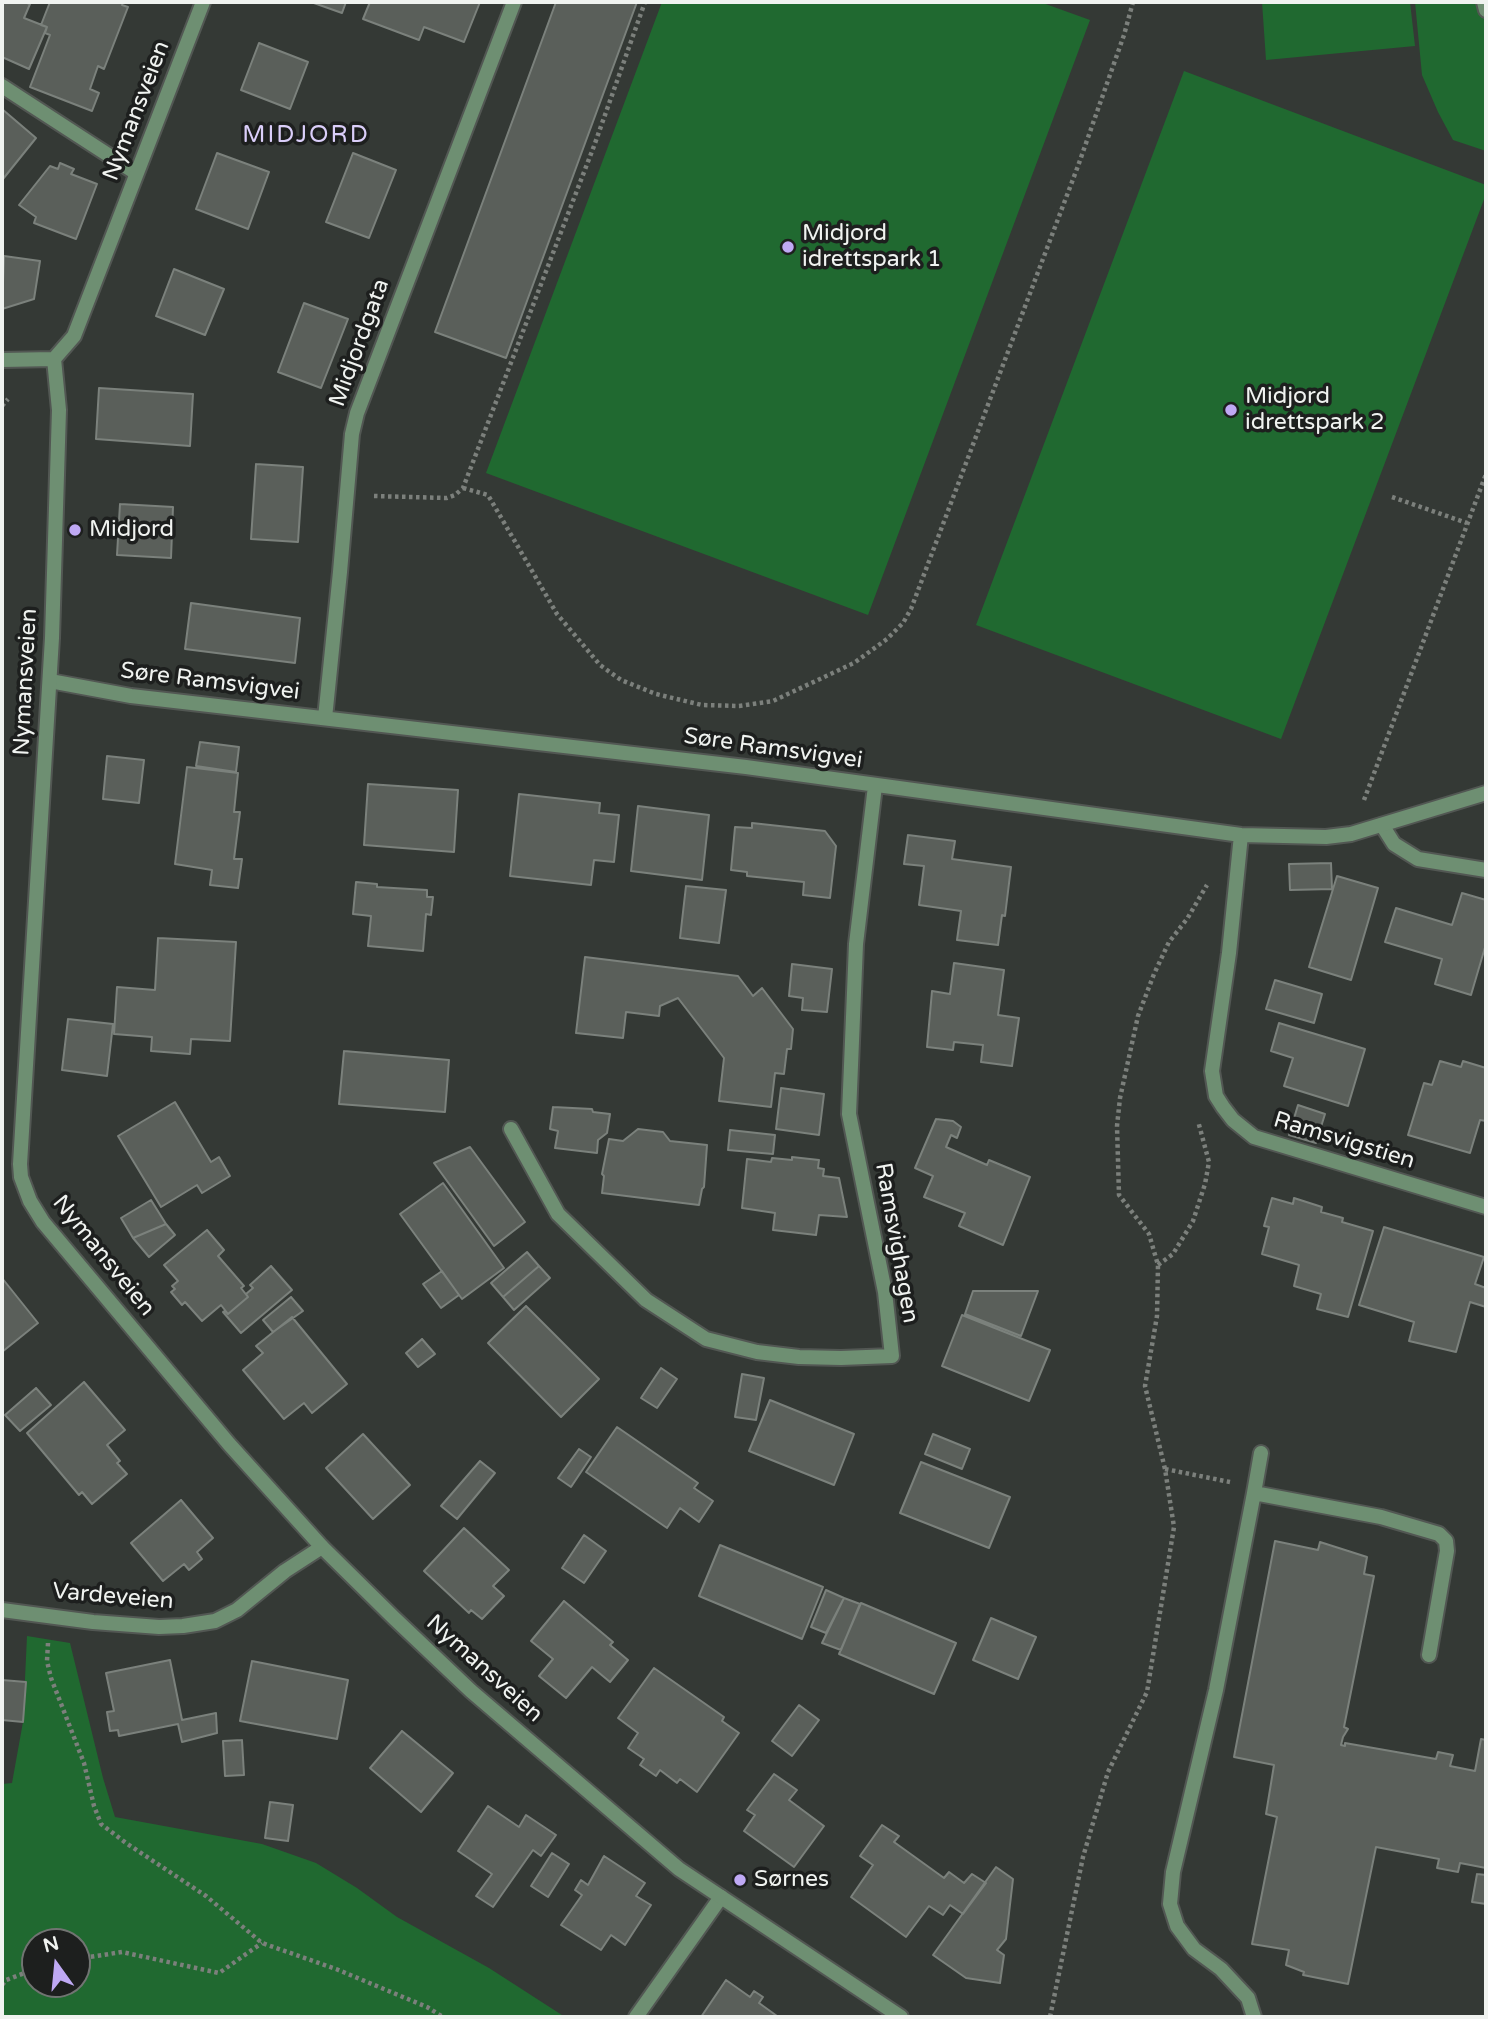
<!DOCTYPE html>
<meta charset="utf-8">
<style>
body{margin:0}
#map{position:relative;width:1488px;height:2019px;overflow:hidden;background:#343935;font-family:"Varela Round",sans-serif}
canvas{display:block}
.frame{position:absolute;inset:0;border:4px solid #f0f3f0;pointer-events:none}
.north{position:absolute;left:21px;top:1928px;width:70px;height:70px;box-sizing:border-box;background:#1d1f1e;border:2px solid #717472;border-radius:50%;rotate:345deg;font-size:19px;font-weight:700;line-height:28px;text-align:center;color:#f0f3f0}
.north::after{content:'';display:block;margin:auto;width:24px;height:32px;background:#bfa9f4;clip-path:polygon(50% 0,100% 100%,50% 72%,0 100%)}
</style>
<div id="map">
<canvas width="1488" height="2019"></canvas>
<div class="frame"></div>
<div class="north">N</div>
</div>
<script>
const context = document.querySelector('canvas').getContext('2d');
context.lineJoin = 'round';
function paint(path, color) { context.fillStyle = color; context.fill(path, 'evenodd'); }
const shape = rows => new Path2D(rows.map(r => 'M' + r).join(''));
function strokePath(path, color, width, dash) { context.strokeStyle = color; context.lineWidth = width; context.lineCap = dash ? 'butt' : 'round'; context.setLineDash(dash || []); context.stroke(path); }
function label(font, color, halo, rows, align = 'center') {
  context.font = font + ' "Varela Round",sans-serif'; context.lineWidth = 7; context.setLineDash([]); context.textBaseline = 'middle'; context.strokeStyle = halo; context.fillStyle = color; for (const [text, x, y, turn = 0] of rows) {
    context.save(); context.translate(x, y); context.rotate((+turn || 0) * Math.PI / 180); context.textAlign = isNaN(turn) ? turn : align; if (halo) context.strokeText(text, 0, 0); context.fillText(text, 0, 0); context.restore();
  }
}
paint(shape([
 [662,2,1040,2,1090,20,868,615,486,473],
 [1262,2,1410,2,1415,46,1266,60],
 [1415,2,1486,2,1486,151,1453,140,1438,112,1422,75],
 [1184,71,1486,185,1486,194,1281,739,976,625],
 [27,1636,70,1643,103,1778,115,1817,262,1844,316,1863,357,1888,397,1917,489,1968,565,2017,2,2017,2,1784,12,1783,23,1722],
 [77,1942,77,1984,35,1984,35,1942]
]), '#206930');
const building = shape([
 [2,2,24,2,30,4,24,18,47,27,29,69,2,57,2,2],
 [50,2,123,2,122,5,128,7,104,69,98,66,90,89,99,93,92,111,30,87,50,35,45,33,47,27,41,25,50,2],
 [311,2,346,2,342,13,311,2],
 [370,2,480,2,464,42,424,27,419,40,363,19,370,2],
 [556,2,637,2,506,358,435,332,556,2],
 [259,43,308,62,290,109,241,90,259,43],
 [2,109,36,138,3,179,2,178,2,109],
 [217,153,269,172,248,229,196,209,217,153],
 [353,153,396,170,369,238,326,222,353,153],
 [60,163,74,169,71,174,97,184,76,239,34,223,36,217,19,205,50,166,58,169,60,163],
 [4,256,40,261,34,299,2,309,4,256],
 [174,269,224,289,205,335,156,316,174,269],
 [304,303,348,319,321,388,278,372,304,303],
 [99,388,193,394,190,446,96,439,99,388],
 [256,464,303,467,298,542,251,539,256,464],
 [120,504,173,507,171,558,117,555,120,504],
 [191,603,300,618,295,663,185,649,191,603],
 [200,742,239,747,236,772,196,766,200,742],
 [107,756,144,760,139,803,103,799,107,756],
 [187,767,238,773,234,812,240,812,234,859,242,859,238,888,210,885,212,870,175,864,187,767],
 [368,784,458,790,454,852,364,845,368,784],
 [519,794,600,803,599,813,619,815,614,862,594,860,591,885,510,876,519,794],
 [638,806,709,815,702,880,631,871,638,806],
 [752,823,825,831,836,846,830,898,803,895,804,882,747,876,747,872,731,870,735,827,752,828,752,823],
 [908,835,955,841,952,859,1011,867,1005,916,1002,915,998,945,957,940,961,911,919,905,924,866,904,864,908,835],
 [1331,863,1332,889,1290,890,1289,864,1331,863],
 [1337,876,1378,888,1351,980,1309,967,1337,876],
 [356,882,377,884,377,887,427,890,427,897,433,897,431,915,426,914,423,951,368,946,371,916,353,914,356,882],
 [686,886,726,890,719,943,680,938,686,886],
 [1462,893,1486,900,1486,944,1471,995,1435,984,1442,959,1385,942,1396,908,1452,925,1462,893],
 [158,938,236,942,230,1041,191,1039,190,1054,151,1051,152,1037,114,1034,117,987,155,990,158,938],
 [585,957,738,976,753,996,762,988,793,1029,791,1049,787,1049,784,1074,775,1073,771,1107,719,1101,724,1058,678,998,660,1006,659,1016,626,1012,623,1038,576,1033,585,957],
 [954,963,1004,970,998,1015,1019,1018,1012,1066,981,1062,983,1045,954,1042,953,1050,927,1047,932,991,950,994,954,963],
 [792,964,832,969,827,1012,802,1010,803,998,789,996,792,964],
 [1275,980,1322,994,1314,1023,1266,1009,1275,980],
 [68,1019,113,1024,107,1076,62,1070,68,1019],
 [1279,1023,1365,1049,1348,1106,1284,1086,1293,1058,1271,1051,1279,1023],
 [344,1051,449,1060,445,1112,339,1104,344,1051],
 [1440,1061,1461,1067,1463,1061,1486,1068,1486,1121,1480,1120,1470,1153,1408,1135,1424,1083,1432,1085,1440,1061],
 [781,1088,824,1094,819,1135,776,1129,781,1088],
 [175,1102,211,1162,219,1157,230,1176,202,1193,197,1185,161,1207,118,1136,175,1102],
 [1298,1105,1325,1114,1316,1143,1289,1135,1298,1105],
 [553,1107,592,1109,593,1112,610,1114,607,1133,598,1140,597,1153,555,1148,558,1131,550,1129,553,1107],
 [936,1119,953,1121,961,1127,957,1138,951,1135,946,1147,987,1165,989,1160,1030,1177,1003,1245,959,1226,965,1213,924,1197,933,1176,915,1168,936,1119],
 [638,1129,663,1132,670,1141,707,1145,704,1187,702,1189,699,1205,602,1193,604,1176,602,1174,609,1139,623,1141,638,1129],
 [730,1130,775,1135,773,1154,728,1150,730,1130],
 [470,1147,525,1222,494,1246,434,1163,470,1147],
 [792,1157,819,1160,818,1168,824,1169,823,1176,839,1178,847,1217,819,1215,816,1235,773,1230,775,1213,742,1208,747,1159,771,1162,772,1158,792,1160,792,1157],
 [443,1183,504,1268,462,1299,400,1214,443,1183],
 [1272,1198,1293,1204,1294,1198,1322,1207,1321,1212,1343,1218,1342,1222,1373,1231,1348,1317,1317,1309,1321,1294,1294,1286,1299,1265,1262,1254,1269,1227,1264,1226,1272,1198],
 [151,1200,166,1224,133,1238,121,1218,151,1200],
 [166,1224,175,1235,149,1257,133,1238,166,1224],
 [1384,1227,1484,1257,1475,1284,1486,1288,1486,1307,1470,1302,1456,1352,1409,1341,1414,1322,1359,1305,1384,1227],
 [207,1230,224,1250,218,1256,244,1286,241,1288,248,1297,228,1314,221,1305,202,1321,185,1302,182,1305,171,1292,175,1289,172,1286,178,1281,164,1265,207,1230],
 [527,1252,539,1266,503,1297,491,1283,527,1252],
 [271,1266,292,1290,241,1333,223,1312,225,1311,228,1314,248,1297,246,1294,253,1288,250,1285,271,1266],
 [539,1266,550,1278,514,1310,503,1297,539,1266],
 [442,1271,459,1295,441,1308,423,1284,442,1271],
 [2,1278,38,1323,2,1352,2,1278],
 [973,1291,1038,1291,1021,1336,965,1314,973,1291],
 [291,1297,303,1311,273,1332,263,1320,291,1297],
 [526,1306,599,1379,561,1417,488,1343,526,1306],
 [962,1315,1050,1350,1029,1401,942,1366,962,1315],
 [292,1317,347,1384,312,1413,304,1403,284,1419,243,1370,263,1353,256,1346,292,1317],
 [422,1339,435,1354,418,1367,406,1353,422,1339],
 [661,1368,677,1379,657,1408,641,1398,661,1368],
 [742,1374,764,1378,756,1420,735,1417,742,1374],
 [84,1382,125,1430,107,1445,120,1461,117,1463,127,1474,92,1504,82,1492,79,1495,27,1433,84,1382],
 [36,1388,51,1405,20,1431,5,1415,36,1388],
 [770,1400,854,1434,834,1485,749,1451,770,1400],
 [617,1427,698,1483,694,1488,713,1501,699,1522,680,1508,667,1528,586,1472,617,1427],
 [363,1434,410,1485,373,1519,326,1468,363,1434],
 [933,1434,970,1449,962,1469,925,1454,933,1434],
 [579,1449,591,1457,571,1487,558,1478,579,1449],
 [480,1461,495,1473,457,1519,441,1506,480,1461],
 [921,1462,1010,1497,989,1548,900,1513,921,1462],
 [181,1500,213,1538,197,1552,202,1559,189,1570,184,1564,163,1581,131,1543,181,1500],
 [464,1528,509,1570,493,1586,504,1596,482,1619,471,1610,469,1613,424,1571,464,1528],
 [584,1535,606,1551,584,1583,562,1568,584,1535],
 [1275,1541,1318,1550,1320,1542,1367,1557,1364,1574,1374,1576,1344,1727,1348,1729,1343,1737,1341,1745,1345,1746,1345,1743,1436,1759,1438,1752,1453,1755,1450,1766,1475,1771,1481,1739,1486,1740,1486,1868,1460,1863,1458,1872,1437,1868,1439,1859,1376,1847,1348,1984,1303,1975,1304,1972,1286,1965,1289,1950,1252,1944,1277,1817,1266,1814,1274,1765,1234,1757,1275,1541],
 [720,1545,823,1587,802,1639,699,1596,720,1545],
 [826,1590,844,1598,826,1633,811,1627,826,1590],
 [844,1598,860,1604,841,1650,822,1643,844,1598],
 [564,1601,613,1642,610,1645,628,1660,610,1682,592,1667,566,1698,539,1676,553,1659,531,1641,564,1601],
 [861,1603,956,1643,934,1694,839,1654,861,1603],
 [991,1618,1036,1637,1018,1679,973,1660,991,1618],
 [170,1660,182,1720,216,1713,217,1733,182,1742,178,1724,119,1736,118,1730,110,1731,107,1712,114,1711,106,1673,170,1660],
 [252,1661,348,1680,337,1739,240,1721,252,1661],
 [654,1668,724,1717,722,1721,739,1733,697,1792,680,1779,677,1783,660,1770,656,1776,640,1765,644,1759,628,1748,638,1733,618,1718,654,1668],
 [2,1680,26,1682,23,1722,2,1720,2,1680],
 [799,1705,819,1720,792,1756,772,1741,799,1705],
 [402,1731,453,1773,421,1812,370,1768,402,1731],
 [242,1740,244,1775,225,1776,223,1741,242,1740],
 [774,1774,797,1790,789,1800,824,1826,794,1867,744,1831,755,1815,747,1810,774,1774],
 [270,1802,293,1805,288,1841,265,1838,270,1802],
 [488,1806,519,1827,526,1815,556,1835,541,1856,533,1850,493,1907,476,1896,492,1874,458,1851,488,1806],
 [882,1825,899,1836,894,1842,944,1878,949,1872,964,1883,972,1874,986,1883,963,1914,950,1905,943,1915,929,1906,906,1937,851,1897,873,1865,860,1856,882,1825],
 [552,1853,569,1864,548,1897,531,1886,552,1853],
 [604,1856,645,1883,636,1896,651,1905,625,1945,611,1935,601,1950,561,1925,582,1895,575,1890,581,1880,588,1885,604,1856],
 [996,1867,1013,1879,1006,1939,997,1950,1004,1955,1000,1983,966,1978,933,1955,996,1867],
 [1477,1874,1486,1875,1486,1904,1472,1902,1477,1874],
 [726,1980,750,1997,754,1991,763,1997,759,2003,777,2016,776,2017,701,2017,726,1980]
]);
paint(building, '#5a5f5a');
strokePath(building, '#7b817c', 2);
const service = shape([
 [2,86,136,173],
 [1382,825,1394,844,1418,859,1486,870],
 [1254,1493,1261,1453],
 [636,2017,721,1897],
 [1254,2017,1248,1998,1221,1969,1194,1949,1177,1926,1170,1904,1173,1872,1216,1690,1254,1493,1381,1517,1439,1534,1446,1541,1447,1551,1429,1655]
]);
const minor = shape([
 [1484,2,1486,10],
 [50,681,131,696,746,767,1241,835,1326,837,1351,834,1486,793],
 [325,718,340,572,352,434,357,413,514,2],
 [1241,835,1229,953,1212,1071,1216,1096,1223,1107,1233,1120,1254,1137,1486,1207],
 [511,1129,558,1214,646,1300,706,1339,757,1352,799,1357,841,1358,892,1356,885,1292,849,1114,856,944,875,786],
 [2,1610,93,1622,159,1627,183,1626,215,1621,237,1610,285,1571,322,1547]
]);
const tertiary = shape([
 [203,2,74,336,54,359,59,410,52,638,20,1164,21,1177,30,1201,43,1222,229,1444,322,1547,394,1618,471,1691,679,1869,901,2017],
 [2,360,54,359]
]);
strokePath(service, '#525753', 18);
strokePath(minor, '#525753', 18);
strokePath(tertiary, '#525753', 18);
strokePath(shape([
 [2,406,8,399],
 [463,488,488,495,557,614,600,665,621,680,656,694,702,705,739,706,773,701,854,663,887,639,903,623,911,609,1078,166,1124,35,1133,2],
 [374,496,447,498,455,495,463,488,594,146,645,2],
 [1392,497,1467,523],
 [1364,800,1486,474],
 [1158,1265,1173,1254,1193,1221,1205,1184,1209,1162,1198,1121],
 [1165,1469,1230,1482],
 [48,1643,47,1661,51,1678,84,1763,94,1806,101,1824,126,1843,206,1896,262,1943,336,1969,427,2007,443,2017],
 [77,1959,122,1952,219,1973,262,1943],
 [2,1985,6,1980,35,1969],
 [1050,2017,1083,1857,1108,1772,1147,1692,1174,1527,1165,1469,1145,1386,1157,1316,1158,1265,1149,1234,1119,1195,1117,1126,1120,1098,1138,1016,1154,974,1169,942,1187,919,1207,885]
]), '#7c807c', 4.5, [3.5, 3.5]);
strokePath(service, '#6e8f72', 14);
strokePath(minor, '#6e8f72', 14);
strokePath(tertiary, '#6e8f72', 14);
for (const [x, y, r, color] of [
 [788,247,7,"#bfa9f4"],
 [1231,410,7,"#bfa9f4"],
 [75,530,7,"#bfa9f4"],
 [740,1880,7,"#bfa9f4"]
]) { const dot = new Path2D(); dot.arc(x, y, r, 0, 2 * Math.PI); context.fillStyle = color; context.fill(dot); strokePath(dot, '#1d1f1e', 2.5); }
label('23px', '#f0f3f0', '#1d1f1e', [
 ["Nymansveien",137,111,-69],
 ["Midjordgata",360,343,-70],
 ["Nymansveien",26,682,-87],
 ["Søre Ramsvigvei",210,682,7],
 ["Søre Ramsvigvei",773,749,8],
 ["Ramsvigstien",1344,1141,17],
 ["Ramsvighagen",896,1243,80],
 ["Nymansveien",103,1256,51],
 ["Vardeveien",113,1597,5],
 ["Nymansveien",484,1669,42]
]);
label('23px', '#f0f3f0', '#1d1f1e', [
 ["Midjord",802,234],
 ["idrettspark 1",802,260],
 ["Midjord",1245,397],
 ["idrettspark 2",1245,423],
 ["Midjord",89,530],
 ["Sørnes",754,1880]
], 'left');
context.letterSpacing = '2px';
label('24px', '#dacef9', '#1d1f1e', [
 ["MIDJORD",306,136]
]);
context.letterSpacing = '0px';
</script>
